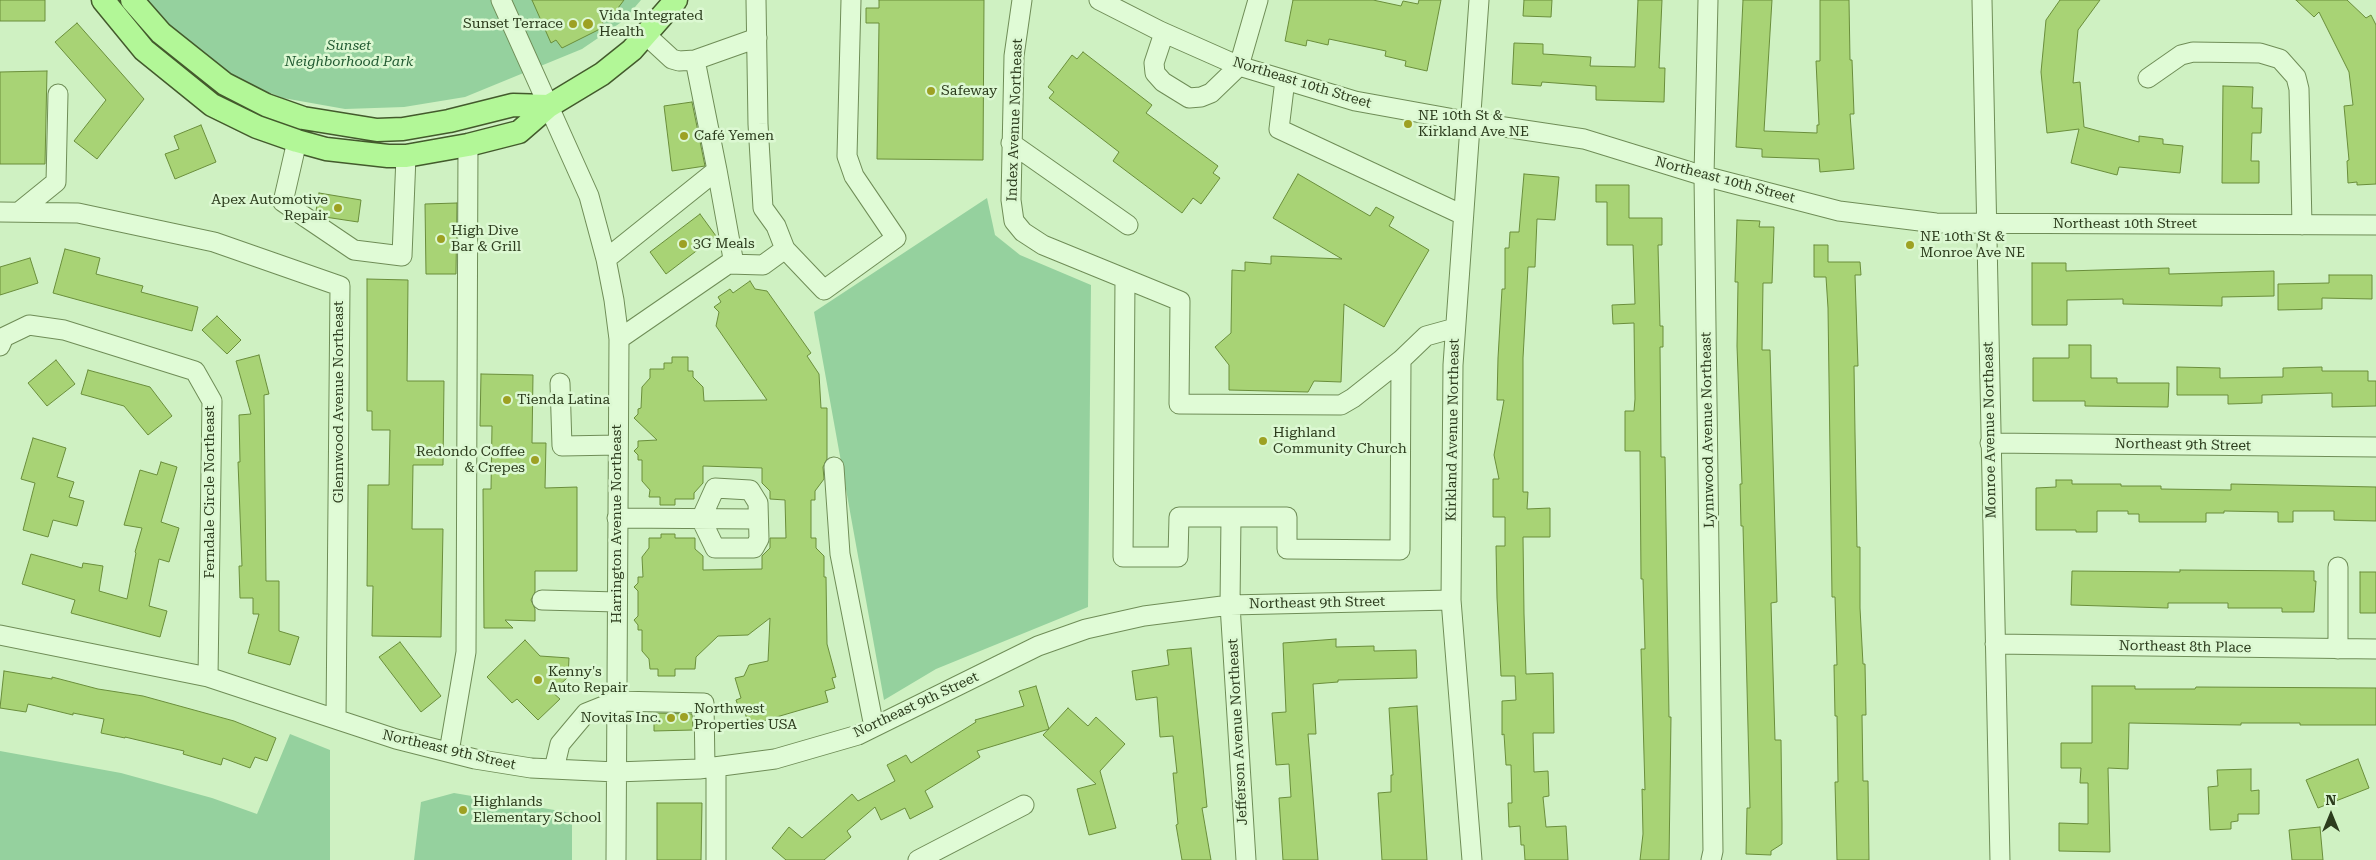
<!DOCTYPE html>
<meta charset="utf-8">
<style>
body{margin:0}
#map{position:relative;width:2376px;height:860px;overflow:hidden;background:#cff1c2;font-family:"Roboto Serif",serif}
canvas{display:block}
.north{position:absolute;left:2306px;top:790px;width:50px;height:50px;-webkit-text-stroke:4px #dcf8d2;paint-order:stroke;rotate:0deg;font-size:14px;font-weight:700;line-height:20px;text-align:center;color:#2c3c1d}
.north::after{content:'';display:block;margin:auto;width:18px;height:22px;background:#2c3c1d;clip-path:polygon(50% 0,100% 100%,50% 72%,0 100%)}
</style>
<div id="map">
<canvas width="2376" height="860"></canvas>
<div class="north">N</div>
</div>
<script>
const context = document.querySelector('canvas').getContext('2d');
context.lineJoin = 'round';
function paint(path, color) { context.fillStyle = color; context.fill(path, 'evenodd'); }
const shape = rows => new Path2D(rows.map(r => 'M' + r).join(''));
function strokePath(path, color, width, dash) { context.strokeStyle = color; context.lineWidth = width; context.lineCap = dash ? 'butt' : 'round'; context.setLineDash(dash || []); context.stroke(path); }
function label(font, color, halo, rows, align = 'center') {
  context.font = font + ' "Roboto Serif",serif'; context.lineWidth = 5; context.setLineDash([]); context.textBaseline = 'middle'; context.strokeStyle = halo; context.fillStyle = color; for (const [text, x, y, turn = 0] of rows) {
    context.save(); context.translate(x, y); context.rotate((+turn || 0) * Math.PI / 180); context.textAlign = isNaN(turn) ? turn : align; if (halo) context.strokeText(text, 0, 0); context.fillText(text, 0, 0); context.restore();
  }
}
paint(shape([
 [146,0,641,0,623,21,582,49,465,97,404,107,345,109,283,98,239,81,185,43],
 [987,198,995,235,1020,255,1091,285,1088,607,936,669,884,700,814,312],
 [290,734,330,750,330,860,0,860,0,751,121,773,212,798,257,814],
 [454,793,572,813,572,860,414,860,421,802]
]), '#95d19e');
const building = shape([
 [0,0,45,0,45,21,0,21,0,0],
 [532,0,624,0,612,16,602,20,604,27,562,48,556,40,551,43,532,0],
 [879,0,984,0,983,160,877,159,879,23,866,23,866,8,879,8,879,0],
 [1293,0,1373,0,1401,6,1403,1,1418,4,1419,0,1441,0,1427,71,1405,66,1406,61,1385,56,1386,51,1329,39,1328,45,1307,40,1306,46,1285,41,1293,0],
 [1524,0,1552,0,1551,17,1523,16,1524,0],
 [1638,0,1662,0,1659,68,1665,68,1664,102,1596,100,1596,86,1542,82,1541,86,1512,84,1514,43,1543,44,1543,54,1591,57,1590,66,1635,67,1638,0],
 [1743,0,1772,0,1764,131,1817,133,1817,125,1819,125,1816,61,1820,61,1820,0,1849,0,1850,60,1852,60,1854,114,1850,114,1854,169,1820,172,1819,159,1762,157,1762,149,1736,147,1743,0],
 [2060,0,2100,0,2078,30,2073,83,2080,82,2084,127,2139,142,2139,136,2163,139,2163,144,2183,146,2180,173,2119,167,2117,175,2071,163,2079,129,2047,133,2041,72,2046,20,2060,0],
 [2296,0,2347,0,2366,18,2371,15,2376,25,2376,184,2357,185,2357,182,2348,183,2347,161,2349,160,2344,106,2353,105,2349,72,2319,12,2314,17,2296,0],
 [77,23,144,99,97,159,74,141,106,100,55,42,77,23],
 [1083,52,1152,105,1146,113,1218,166,1213,173,1220,178,1201,204,1193,198,1182,213,1113,161,1119,152,1049,98,1054,92,1048,87,1072,55,1077,59,1083,52],
 [47,71,45,164,0,164,0,72,47,71],
 [2223,86,2253,87,2252,108,2262,108,2261,133,2252,133,2251,161,2259,161,2259,183,2222,183,2223,86],
 [692,102,705,166,672,171,664,106,692,102],
 [201,125,216,162,175,179,165,154,179,149,174,136,201,125],
 [1298,174,1370,216,1376,207,1394,217,1389,226,1429,250,1384,327,1344,304,1341,382,1314,381,1308,392,1229,390,1229,365,1215,347,1231,333,1232,270,1245,271,1245,262,1271,264,1271,256,1342,259,1273,218,1298,174],
 [1524,174,1559,177,1555,220,1537,219,1535,267,1528,267,1523,358,1523,492,1528,492,1527,509,1550,508,1550,537,1523,537,1524,614,1526,674,1553,673,1554,733,1533,733,1534,772,1548,771,1549,796,1543,797,1546,827,1566,826,1568,860,1525,860,1524,845,1521,845,1520,826,1509,827,1508,803,1512,803,1511,765,1506,765,1504,734,1502,735,1502,701,1516,700,1515,676,1501,676,1497,598,1496,546,1505,546,1505,517,1493,517,1493,479,1499,479,1494,455,1504,400,1497,400,1498,358,1502,289,1505,289,1505,248,1509,248,1510,232,1519,232,1524,174],
 [1596,185,1629,185,1629,218,1662,218,1662,245,1658,245,1660,326,1663,326,1663,347,1660,347,1661,457,1665,457,1669,717,1671,717,1669,860,1640,860,1643,834,1642,789,1645,790,1641,649,1645,649,1643,579,1641,579,1640,451,1625,451,1625,411,1634,411,1635,399,1634,323,1613,324,1612,305,1635,304,1633,245,1607,245,1607,202,1596,202,1596,185],
 [319,193,361,200,358,222,325,217,316,211,319,193],
 [457,203,456,274,426,274,425,204,457,203],
 [700,214,716,236,666,274,650,252,700,214],
 [1737,220,1760,221,1759,227,1774,227,1772,283,1763,283,1762,350,1770,350,1777,602,1771,603,1775,740,1781,740,1782,823,1782,844,1771,851,1771,855,1746,854,1747,808,1750,808,1743,526,1741,526,1740,484,1742,484,1737,346,1738,282,1735,282,1737,220],
 [1814,245,1828,245,1828,262,1860,262,1861,275,1855,275,1858,366,1854,366,1855,433,1857,547,1860,547,1860,608,1863,664,1865,664,1866,715,1862,715,1863,781,1868,781,1869,860,1837,860,1835,782,1838,782,1837,716,1835,716,1834,665,1837,665,1835,597,1832,597,1828,308,1826,277,1814,277,1814,245],
 [65,249,100,258,96,274,143,286,141,292,198,307,192,331,53,293,65,249],
 [30,258,38,283,0,295,0,267,30,258],
 [2032,263,2066,263,2066,271,2169,268,2169,274,2274,271,2274,296,2222,297,2222,306,2123,304,2123,299,2067,300,2067,325,2032,325,2032,263],
 [2329,275,2372,275,2372,299,2322,298,2322,309,2278,310,2278,284,2329,283,2329,275],
 [367,279,408,280,407,381,444,381,443,465,413,465,412,529,443,529,441,637,372,636,373,586,367,586,368,485,389,485,390,430,372,430,372,411,367,411,367,279],
 [750,281,755,289,767,291,811,353,807,356,819,374,821,408,827,408,827,459,823,467,824,479,815,491,815,500,811,500,811,538,816,538,816,548,824,556,824,577,826,577,827,644,836,677,832,678,835,688,825,691,828,702,749,725,745,713,741,714,736,700,741,698,735,678,744,676,749,665,768,661,770,618,748,635,718,636,696,657,695,669,675,669,675,676,658,676,658,669,650,669,649,659,642,651,642,630,638,630,638,625,634,620,638,616,638,591,634,587,638,583,638,577,643,577,642,557,649,548,649,538,661,538,661,534,675,534,675,538,695,538,695,549,703,556,703,570,762,569,762,556,770,548,770,538,786,538,785,500,770,499,770,491,762,483,762,468,703,466,703,483,694,493,694,499,675,499,675,505,660,505,660,497,649,497,650,490,642,481,642,460,638,460,638,455,634,451,638,447,638,441,657,440,634,418,638,414,638,409,641,408,642,387,650,378,650,369,664,369,664,363,672,363,672,357,688,357,688,371,693,371,693,377,703,387,704,401,767,400,716,326,719,312,714,307,721,302,718,297,730,289,733,293,750,281],
 [217,316,241,340,227,354,202,330,217,316],
 [2069,345,2091,345,2091,378,2117,378,2117,383,2169,383,2168,407,2085,406,2085,401,2033,401,2033,358,2069,358,2069,345],
 [259,355,269,394,264,395,266,581,279,581,279,631,299,637,290,665,248,653,259,614,253,614,253,598,240,598,239,566,242,566,238,462,240,462,239,415,251,414,236,361,259,355],
 [56,360,75,384,47,406,28,383,56,360],
 [2177,367,2220,368,2220,378,2283,377,2283,368,2322,367,2322,371,2368,371,2368,381,2376,381,2376,406,2332,407,2332,393,2262,395,2262,403,2228,404,2228,395,2177,395,2177,367],
 [88,370,150,387,172,416,148,435,124,406,81,394,88,370],
 [481,374,533,375,532,443,546,443,545,488,577,487,577,571,535,571,535,592,531,600,535,609,535,621,505,620,513,628,484,628,483,489,491,489,492,426,480,426,481,374],
 [33,438,66,448,57,477,74,482,69,497,84,501,77,526,53,520,48,537,23,530,35,483,21,479,33,438],
 [161,462,177,467,161,522,179,528,169,562,159,559,149,606,167,611,160,637,71,613,75,600,22,584,31,554,82,568,83,563,103,566,99,591,127,599,136,553,135,552,142,528,124,525,140,470,157,475,161,462],
 [2056,480,2072,480,2072,484,2121,484,2121,486,2161,486,2161,489,2231,490,2231,484,2376,487,2376,521,2334,520,2334,511,2293,511,2293,522,2278,522,2278,512,2224,511,2224,513,2206,513,2206,522,2139,522,2139,514,2128,514,2128,511,2097,511,2097,532,2076,532,2076,530,2036,530,2036,488,2056,487,2056,480],
 [2180,570,2314,571,2314,581,2316,581,2314,612,2282,612,2282,608,2228,608,2228,603,2168,603,2168,608,2071,605,2072,571,2180,572,2180,570],
 [2360,572,2376,572,2376,613,2360,613,2360,572],
 [1336,639,1336,647,1374,646,1374,651,1416,650,1417,678,1338,680,1338,682,1313,684,1316,734,1308,734,1318,860,1283,860,1279,798,1291,797,1289,764,1276,765,1272,713,1286,712,1283,643,1336,639],
 [525,640,540,656,569,658,568,677,552,692,560,699,538,720,517,699,512,703,487,677,525,640],
 [400,642,441,696,421,712,379,657,400,642],
 [1191,648,1207,807,1202,808,1211,860,1182,860,1176,825,1178,824,1173,773,1177,773,1173,736,1160,737,1157,697,1136,700,1132,671,1169,665,1167,650,1191,648],
 [4,671,52,679,52,677,98,689,143,696,234,721,276,738,267,761,255,757,250,768,223,758,221,765,183,754,184,751,125,737,125,738,101,733,104,719,73,713,73,715,28,704,26,712,0,708,4,671],
 [1036,686,1049,729,977,751,980,757,925,791,933,807,910,819,905,808,881,820,875,807,847,831,851,837,824,860,786,860,772,848,789,827,802,838,852,794,858,801,895,781,887,765,906,755,911,763,976,722,975,720,1024,706,1019,691,1036,686],
 [2092,686,2135,686,2135,689,2195,689,2196,687,2376,688,2376,725,2300,725,2300,723,2241,723,2241,725,2129,723,2128,769,2108,768,2110,852,2059,851,2059,823,2088,824,2088,783,2080,783,2081,768,2061,768,2061,743,2092,743,2092,686],
 [1417,706,1427,860,1382,860,1378,793,1391,792,1391,775,1393,775,1389,708,1417,706],
 [1068,708,1088,726,1096,717,1125,744,1100,771,1116,828,1089,835,1077,789,1096,784,1043,735,1068,708],
 [654,713,692,714,693,730,654,731,654,713],
 [2358,759,2369,788,2318,808,2306,780,2358,759],
 [2251,769,2251,791,2259,790,2259,814,2238,814,2238,821,2231,822,2231,829,2210,830,2208,787,2218,786,2217,770,2251,769],
 [657,803,702,803,701,860,657,860,657,803],
 [2320,827,2323,860,2292,860,2289,830,2320,827]
]);
paint(building, '#a8d375');
strokePath(building, '#6a8e3b', 1);
const minor = shape([
 [501,0,589,196,606,259,614,300,619,339,616,860],
 [756,0,758,124,763,208,776,226,785,249,824,290,896,238,854,176,847,156,851,0],
 [1022,0,1014,56,1011,200,1014,221,1023,232,1043,245,1180,301,1179,404,1341,405,1353,398,1401,360,1426,336,1455,328],
 [1099,0,1160,31,1239,66,1355,101,1471,122,1584,139,1704,176,1839,211,1936,223,2376,225],
 [1708,0,1704,176,1713,851,1711,860],
 [1982,0,2000,860],
 [1164,33,1154,63,1155,73,1163,82,1189,98,1201,97,1211,93,1239,66,1258,0],
 [646,35,672,59,679,61,695,60,757,38],
 [2148,78,2181,55,2193,52,2260,53,2280,59,2296,77,2299,89,2302,225],
 [1285,80,1279,129,1463,215],
 [297,141,283,202,354,250,402,256,406,156],
 [1011,143,1128,225],
 [717,170,734,264],
 [0,212,78,213,214,242,340,286,336,719],
 [19,212,56,182,58,94],
 [606,259,717,170,695,60],
 [1125,279,1123,557,1178,557,1179,517,1287,517,1287,549,1400,550,1401,360],
 [619,339,728,264,763,265,785,249],
 [0,346,4,337,29,325,64,330,195,371,212,401,208,677],
 [560,383,562,446,618,445],
 [1990,443,2376,447],
 [834,467,840,554,874,727],
 [715,488,750,490,758,503,759,539,754,548,715,548,701,519,715,488],
 [1231,517,1230,605,1246,860],
 [617,518,755,519],
 [2338,567,2338,649],
 [542,600,617,602],
 [0,635,208,677,396,739,475,759,531,768,616,772,699,769,775,759,858,735,1038,646,1086,629,1144,616,1230,605,1451,600],
 [1995,644,2376,649],
 [449,752,466,652,468,145],
 [554,769,560,744,586,713,616,701,704,703,705,768],
 [716,860,716,767],
 [918,860,1024,805],
 [1472,860,1451,600,1453,365,1479,0]
]);
const major = shape([
 [103,0,144,50,212,105,257,127,297,141,326,149,388,156,406,156,468,145,519,132,549,106,602,74,632,50,676,0],
 [132,0,161,33,225,84,266,105,303,118,377,130,403,129,449,121,513,105,549,106]
]);
strokePath(minor, '#6f8d57', 21);
strokePath(major, '#435a2c', 25);
strokePath(minor, '#e0fbd6', 19);
strokePath(major, '#b2f797', 22);
for (const [x, y, r, color] of [
 [573,24,5,"#9da123"],
 [588,24,6,"#9da123"],
 [931,91,5,"#9da123"],
 [1408,124,5,"#9da123"],
 [684,136,5,"#9da123"],
 [338,208,5,"#9da123"],
 [441,239,5,"#9da123"],
 [683,244,5,"#9da123"],
 [1910,245,5,"#9da123"],
 [507,400,5,"#9da123"],
 [1263,441,5,"#9da123"],
 [535,460,5,"#9da123"],
 [538,680,5,"#9da123"],
 [684,717,5,"#9da123"],
 [671,718,5,"#9da123"],
 [463,810,5,"#9da123"]
]) { const dot = new Path2D(); dot.arc(x, y, r, 0, 2 * Math.PI); context.fillStyle = color; context.fill(dot); strokePath(dot, '#dcf8d2', 2); }
label('14px', '#2c3c1d', '#dcf8d2', [
 ["Vida Integrated",599,16],
 ["Health",599,32],
 ["Sunset Terrace",563,24,"right"],
 ["Safeway",941,91],
 ["NE 10th St &",1418,116],
 ["Kirkland Ave NE",1418,132],
 ["Café Yemen",694,136],
 ["Apex Automotive",328,200,"right"],
 ["Repair",328,216,"right"],
 ["High Dive",451,231],
 ["Bar & Grill",451,247],
 ["NE 10th St &",1920,237],
 ["Monroe Ave NE",1920,253],
 ["3G Meals",693,244],
 ["Tienda Latina",517,400],
 ["Highland",1273,433],
 ["Community Church",1273,449],
 ["Redondo Coffee",525,452,"right"],
 ["& Crepes",525,468,"right"],
 ["Kenny's",548,672],
 ["Auto Repair",548,688],
 ["Northwest",694,709],
 ["Properties USA",694,725],
 ["Novitas Inc.",661,718,"right"],
 ["Highlands",473,802],
 ["Elementary School",473,818]
], 'left');
label('italic 14px', '#225a32', '#dcf8d2', [
 ["Sunset",349,46],
 ["Neighborhood Park",349,62]
]);
label('14px', '#2c3c1d', '#dcf8d2', [
 ["Northeast 10th Street",1302,83,17],
 ["Index Avenue Northeast",1015,120,-88],
 ["Northeast 10th Street",1725,180,15],
 ["Northeast 10th Street",2125,224],
 ["Glennwood Avenue Northeast",339,402,-90],
 ["Kirkland Avenue Northeast",1453,430,-89],
 ["Lynnwood Avenue Northeast",1708,430,-91],
 ["Monroe Avenue Northeast",1990,430,-91],
 ["Northeast 9th Street",2183,445,1],
 ["Ferndale Circle Northeast",210,492,-90],
 ["Harrington Avenue Northeast",617,524,-90],
 ["Northeast 9th Street",1317,603,-1],
 ["Northeast 8th Place",2185,647,1],
 ["Northeast 9th Street",916,705,-25],
 ["Jefferson Avenue Northeast",1238,732,-93],
 ["Northeast 9th Street",449,750,13]
]);
</script>
